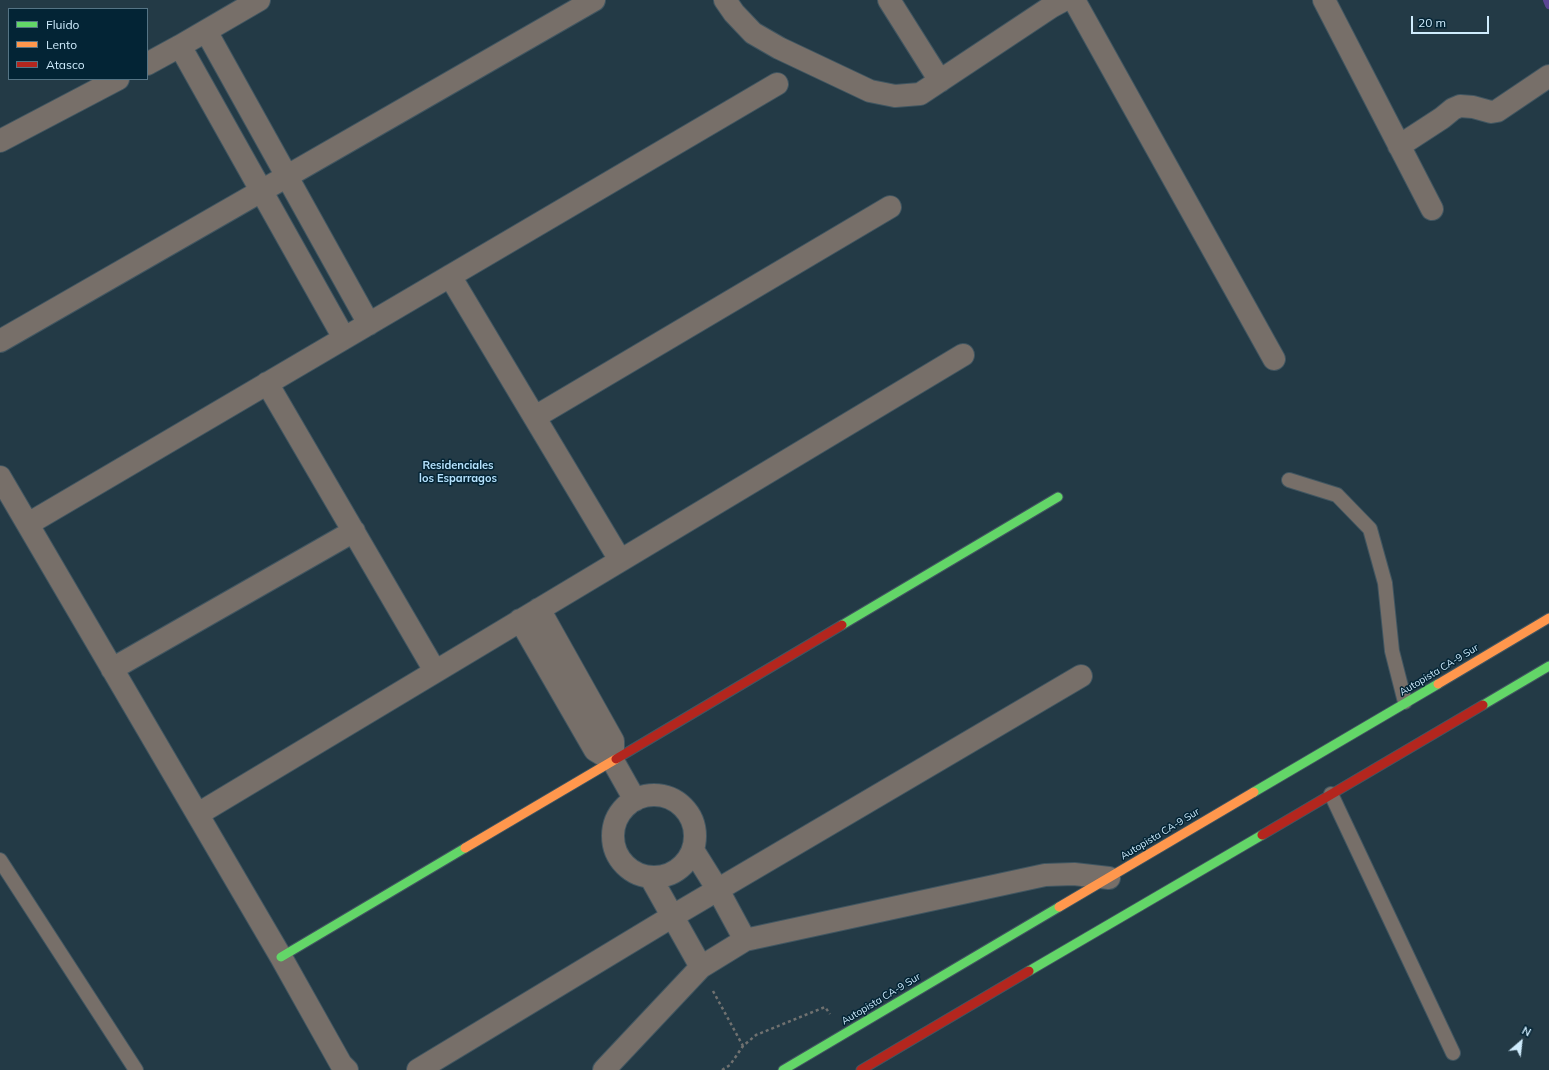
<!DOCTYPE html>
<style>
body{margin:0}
#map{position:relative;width:1549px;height:1070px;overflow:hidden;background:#233a46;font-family:Mulish,sans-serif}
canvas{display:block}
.legend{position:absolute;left:8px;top:8px;width:140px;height:72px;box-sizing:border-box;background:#032435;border:1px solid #557485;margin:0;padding:5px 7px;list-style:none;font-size:12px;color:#cfecfd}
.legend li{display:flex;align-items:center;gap:8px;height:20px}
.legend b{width:20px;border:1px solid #557485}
.north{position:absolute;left:1501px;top:1022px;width:40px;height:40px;-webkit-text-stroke:3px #032435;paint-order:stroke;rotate:28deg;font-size:11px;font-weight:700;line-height:16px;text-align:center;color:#cfecfd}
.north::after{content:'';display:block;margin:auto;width:14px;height:18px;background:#cfecfd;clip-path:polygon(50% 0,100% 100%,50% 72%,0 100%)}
.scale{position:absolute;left:1411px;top:16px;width:78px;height:18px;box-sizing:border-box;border:2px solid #cfecfd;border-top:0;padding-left:5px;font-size:12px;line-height:14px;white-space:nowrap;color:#cfecfd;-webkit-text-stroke:3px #032435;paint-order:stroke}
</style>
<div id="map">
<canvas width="1549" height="1070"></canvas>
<ul class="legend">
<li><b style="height:5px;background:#63d668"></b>Fluido</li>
<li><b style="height:5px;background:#ff974d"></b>Lento</li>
<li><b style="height:5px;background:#b3261e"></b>Atasco</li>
</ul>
<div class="north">N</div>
<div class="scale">20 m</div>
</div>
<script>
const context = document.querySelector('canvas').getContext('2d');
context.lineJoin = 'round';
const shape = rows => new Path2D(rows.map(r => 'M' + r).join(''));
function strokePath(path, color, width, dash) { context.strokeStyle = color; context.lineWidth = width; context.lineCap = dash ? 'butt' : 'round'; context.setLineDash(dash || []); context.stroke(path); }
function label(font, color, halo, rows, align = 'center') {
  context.font = font + ' Mulish,sans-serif'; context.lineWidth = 3; context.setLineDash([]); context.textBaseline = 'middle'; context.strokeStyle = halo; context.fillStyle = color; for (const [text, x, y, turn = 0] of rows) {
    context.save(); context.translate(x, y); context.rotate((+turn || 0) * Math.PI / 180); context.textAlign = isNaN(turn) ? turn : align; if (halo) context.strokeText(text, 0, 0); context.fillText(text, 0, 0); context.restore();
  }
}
strokePath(shape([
 [1547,0,1549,5]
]), '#5b4593', 8);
const lane = shape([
 [1289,480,1337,495,1370,529,1385,583,1392,651,1405,702],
 [1331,794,1453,1053],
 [0,860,136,1070]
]);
const street = shape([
 [725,0,734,13,753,33,779,48,870,91,895,96,920,94,1051,7,1064,0],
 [889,0,940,81],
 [1074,0,1274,359],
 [1324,0,1432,209],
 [206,31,369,324],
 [180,46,344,338],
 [147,64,180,46,259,0],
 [0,141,118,79],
 [1399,146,1442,118,1453,109,1460,106,1473,107,1491,112,1497,111,1549,76],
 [450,276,620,560],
 [0,341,594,0],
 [267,383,435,671],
 [535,417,890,207],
 [0,477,281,957,341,1064,347,1070],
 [28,524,777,84],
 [539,609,613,741,613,761,635,800],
 [520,620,595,750,613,761],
 [112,669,354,531],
 '613 836a41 41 0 1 1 82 0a41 41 0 1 1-82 0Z',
 [198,814,963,355],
 [693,850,718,890,745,940],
 [651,878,701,967],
 [418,1070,673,916,1081,676],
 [604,1070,701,967,745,940,1045,875,1074,874,1109,878]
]);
const fast = shape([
 [842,625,1058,497],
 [1483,705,1549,666],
 [1254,792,1438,684],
 [281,957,465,848],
 [1029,971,1262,835],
 [783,1070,1059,907]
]);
const slow = shape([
 [1438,684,1549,618],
 [465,848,616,759],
 [1059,907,1254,792]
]);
const jam = shape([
 [616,759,842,625],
 [1262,835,1483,705],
 [861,1070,1029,971]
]);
strokePath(lane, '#415661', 16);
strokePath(street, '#415661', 24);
strokePath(fast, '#415661', 11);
strokePath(slow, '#415661', 11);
strokePath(jam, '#415661', 11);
strokePath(shape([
 [713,991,743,1046],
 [722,1070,730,1065,743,1046,756,1035,825,1007,830,1014]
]), '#707170', 2.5, [3, 3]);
strokePath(lane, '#776f69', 14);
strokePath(street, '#776f69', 22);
strokePath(fast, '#63d668', 9);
strokePath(slow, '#ff974d', 9);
strokePath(jam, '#b3261e', 9);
label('10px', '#cfecfd', '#032435', [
 ["Autopista CA-9 Sur",1439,670,-31],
 ["Autopista CA-9 Sur",1160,834,-31],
 ["Autopista CA-9 Sur",881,999,-31]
]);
label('bold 11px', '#b6e2fd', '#032435', [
 ["Residenciales",458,466],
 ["los Esparragos",458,479]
]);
</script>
